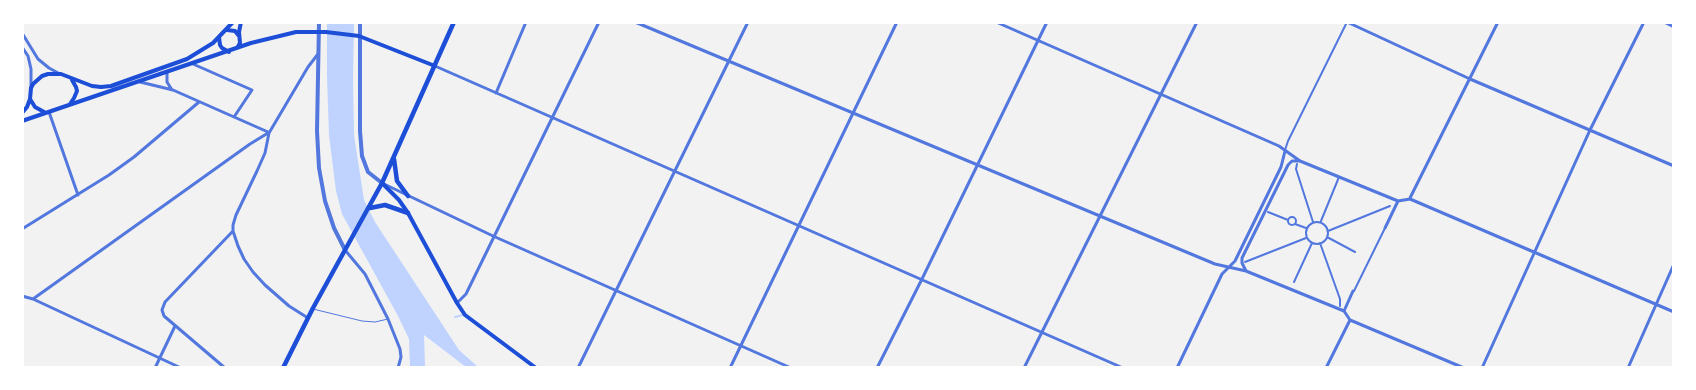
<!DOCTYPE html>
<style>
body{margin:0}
#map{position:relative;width:1696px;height:390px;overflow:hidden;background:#f2f2f2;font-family:"PT Sans Narrow",sans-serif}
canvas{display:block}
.frame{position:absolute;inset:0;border:24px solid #fff;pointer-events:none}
</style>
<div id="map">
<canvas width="1696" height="390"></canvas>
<div class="frame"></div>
</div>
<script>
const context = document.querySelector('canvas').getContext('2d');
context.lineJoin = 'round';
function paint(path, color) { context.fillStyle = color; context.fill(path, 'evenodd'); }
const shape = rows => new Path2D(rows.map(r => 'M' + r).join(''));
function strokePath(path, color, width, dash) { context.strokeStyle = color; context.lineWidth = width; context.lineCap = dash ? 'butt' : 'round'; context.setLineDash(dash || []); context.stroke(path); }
paint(shape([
 [327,23,354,23,353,77,354,135,364,200,375,222,459,350,478,367,466,367,424,335,425,367,410,367,409,339,398,316,342,214,336,191,329,135,327,76]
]), '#bfd3fe');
strokePath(shape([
 [455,317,463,315]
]), '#bfd3fe', 2);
strokePath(shape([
 [313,309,362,321,375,322,388,319]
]), '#5277de', 1);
strokePath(shape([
 [1285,150,1288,141,1347,22],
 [1297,164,1296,169,1313,222],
 [1268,212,1288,220],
 '1288 221a4 4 0 1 1 8 0a4 4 0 1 1-8 0Z',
 [1321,221,1339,177],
 '1306 233a11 11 0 1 1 22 0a11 11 0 1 1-22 0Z',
 [1295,224,1306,228],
 [1328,231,1390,206],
 [1327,237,1355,252],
 [1320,243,1340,299,1340,306],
 [1245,262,1306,238],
 [1294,282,1312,243],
 [1354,291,1385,228]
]), '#5277de', 2);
strokePath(shape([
 [635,22,1215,264,1246,271,1344,311,1350,320,1464,368],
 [996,22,1279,146,1300,161,1398,201,1410,199,1674,312],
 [1347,22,1470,79,1674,166],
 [1664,22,1674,27],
 [22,33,38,59,49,68,60,74],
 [22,47,28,56,31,69,31,87],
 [193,64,252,90,234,117],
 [435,66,1123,368],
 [167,73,167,82,172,90],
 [140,82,173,90,268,132],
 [496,93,526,22],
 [49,112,78,195],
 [384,184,493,236,791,368],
 [1410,198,1498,22],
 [1385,228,1398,201],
 [22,229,109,175,134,157,199,102],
 [233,231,238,246,244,259,253,272,265,285,289,306,308,318],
 [345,250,365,274,388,319,400,349,401,357,398,368],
 [1246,271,1242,263,1242,258,1288,165,1292,161,1299,161],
 [22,296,33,299,250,144,268,133],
 [33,299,181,368],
 [457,303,466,294,599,22],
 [1344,311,1353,291],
 [155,368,175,326],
 [225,368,164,316,162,310,165,302,233,231,233,225,236,215,257,171,265,153,269,133,308,67,318,54],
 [578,368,748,22],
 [730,368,897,22],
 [877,368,922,279,1047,22],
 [1024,368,1197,22],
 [1177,368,1222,274,1235,261,1281,167,1285,151],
 [1326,368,1350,320],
 [1482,368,1590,130,1644,22],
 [1628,368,1674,264]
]), '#5277de', 3);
strokePath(shape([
 [319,22,317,131,319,168,325,201,334,228,345,250],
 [360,22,360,131,362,156,368,172,382,183]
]), '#5277de', 4);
strokePath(shape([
 [227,30,235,31,239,36],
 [219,37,220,45,222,48,229,52],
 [237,48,240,43,239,32,241,22],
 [70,104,74,98,77,91,76,87,72,80],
 [22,113,27,107,30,99],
 [46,113,35,107,30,99,31,88,33,84,42,76,48,74,61,74,92,86,101,87,111,86,187,59,213,43,233,22],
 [22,121,251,43,296,32,326,32,359,36,435,66],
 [382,183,399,200,408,213,457,303,465,315,536,368]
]), '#1d4ed8', 4);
strokePath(shape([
 [394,159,397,181,408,196],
 [370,208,385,205,408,213],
 [283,368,313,308,382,183,454,22]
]), '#1d4ed8', 4.5);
</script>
